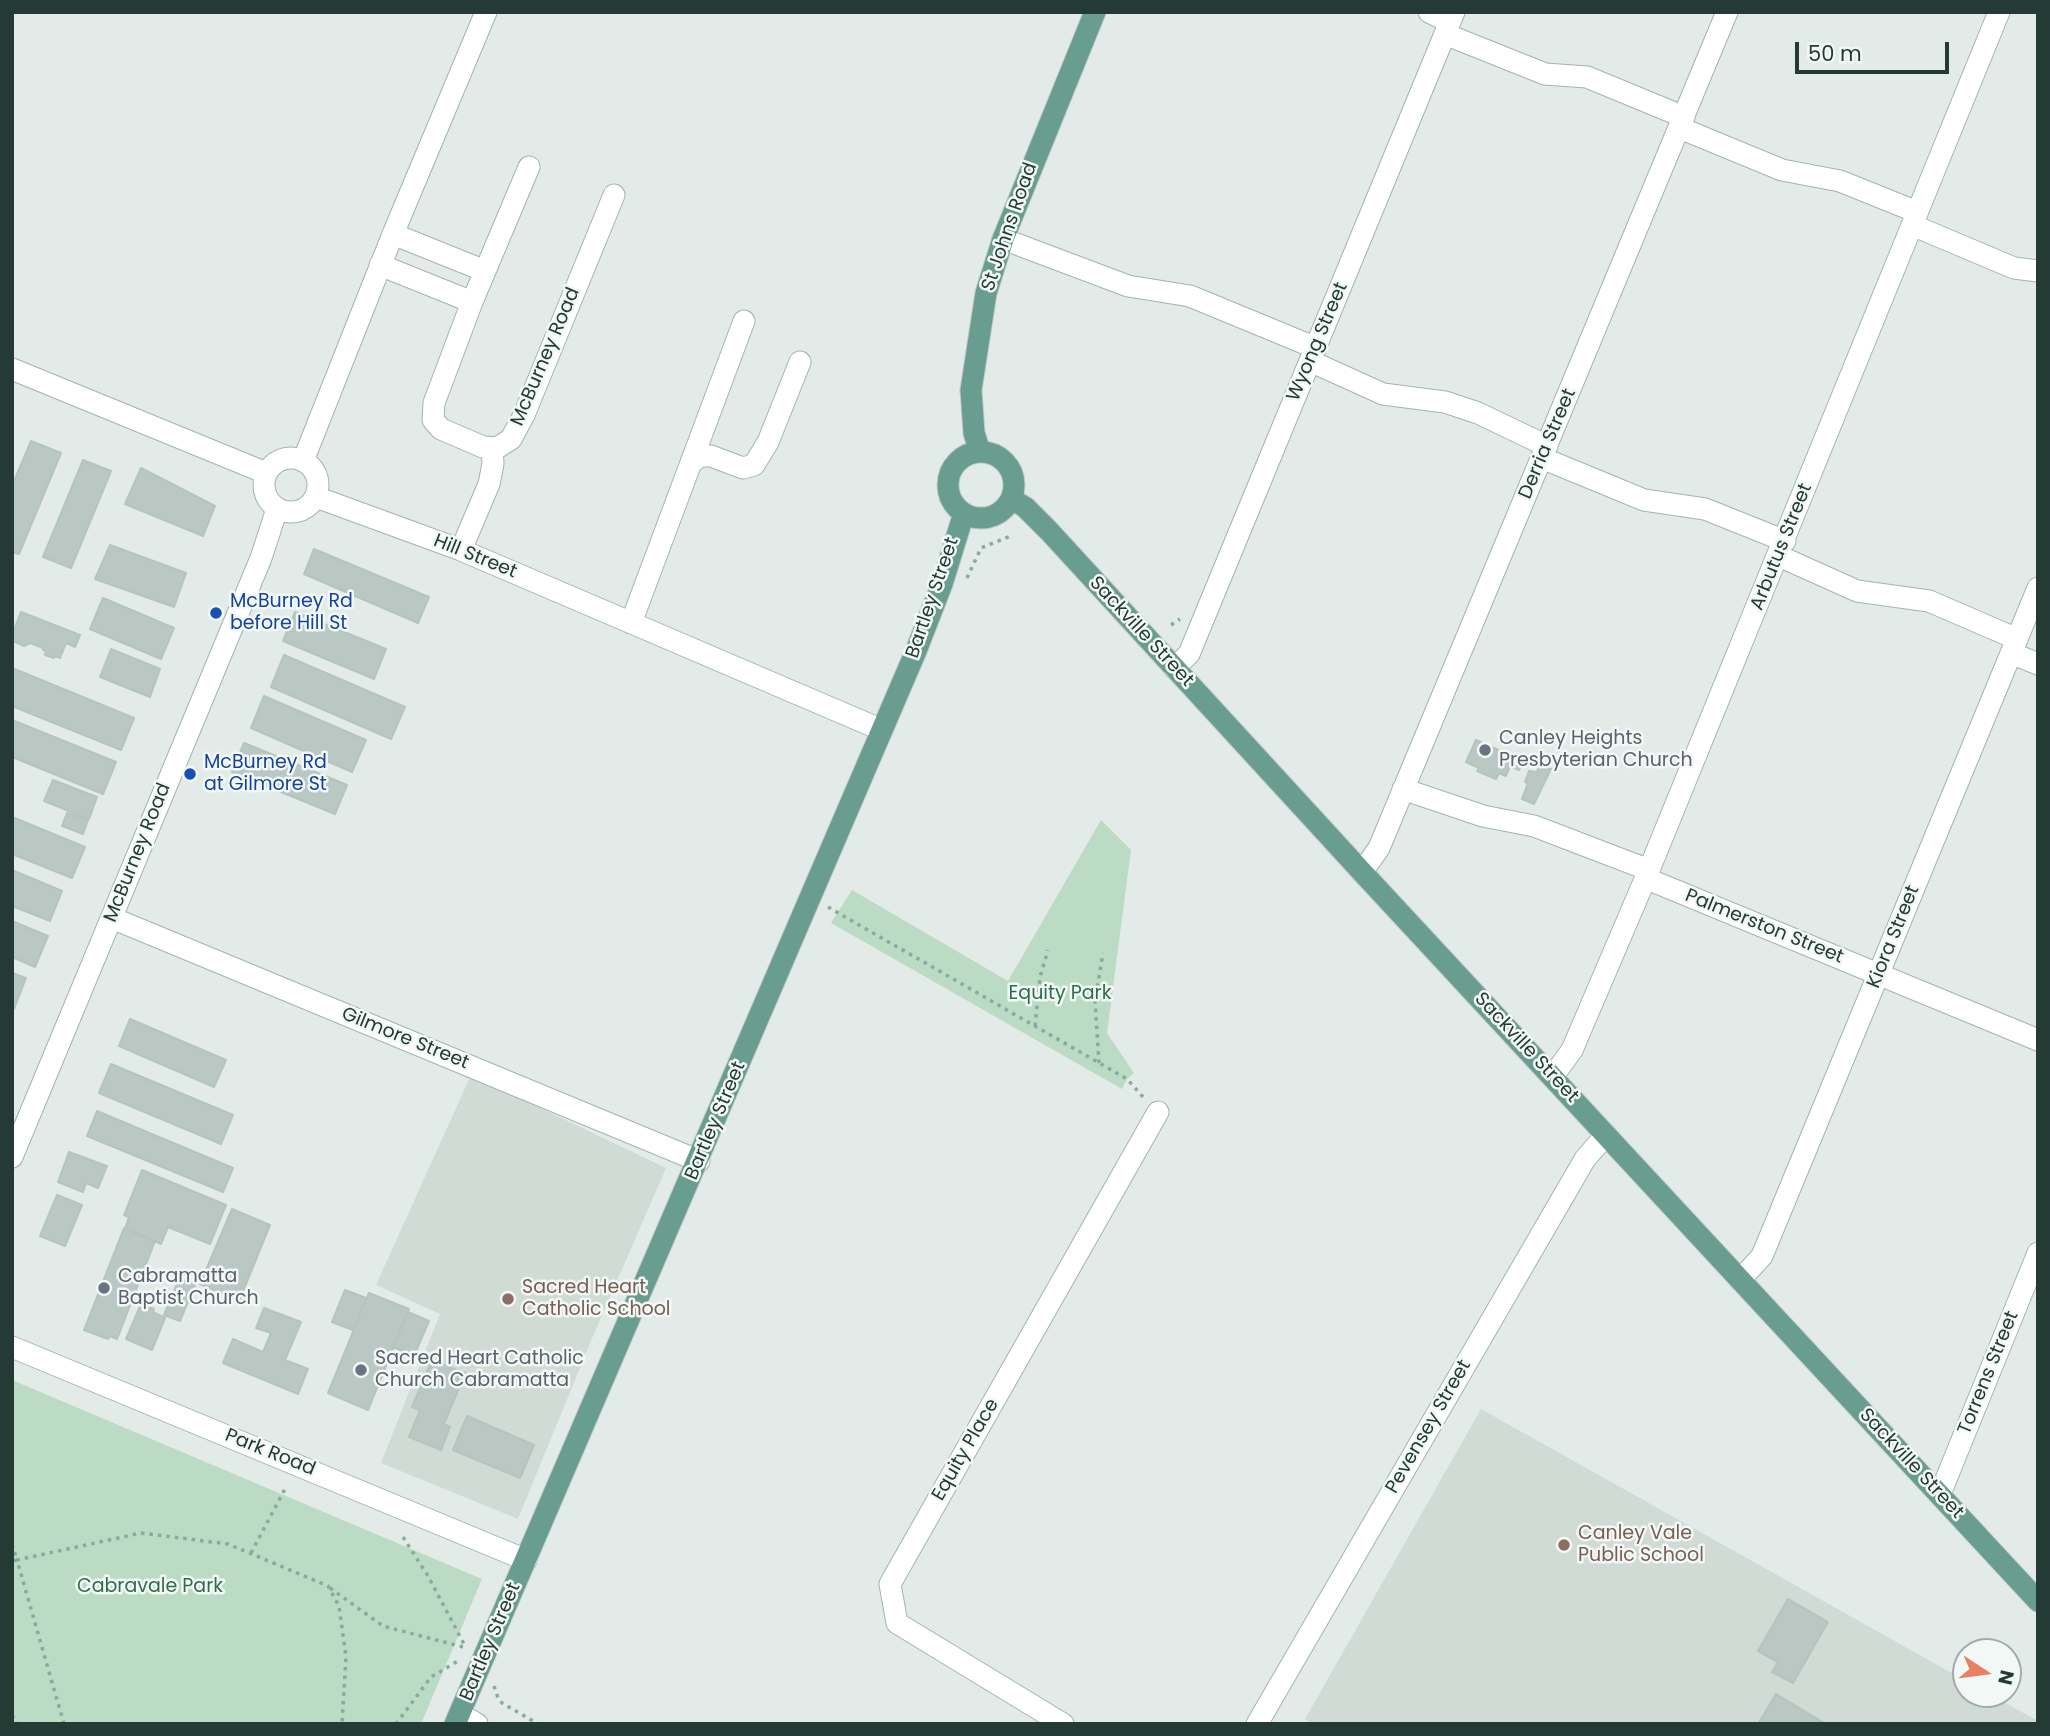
<!DOCTYPE html>
<style>
body{margin:0}
#map{position:relative;width:2050px;height:1736px;overflow:hidden;background:#e2ebe7;font-family:Poppins,sans-serif}
canvas{display:block}
.frame{position:absolute;inset:0;border:14px solid #233b34;pointer-events:none}
.north{position:absolute;left:1952px;top:1638px;width:70px;height:70px;box-sizing:border-box;background:#f2f8f5;border:2px solid #9faca8;border-radius:50%;rotate:103deg;font-size:19px;font-weight:700;line-height:28px;text-align:center;color:#233b34}
.north::after{content:'';display:block;margin:auto;width:24px;height:32px;background:#e88163;clip-path:polygon(50% 0,100% 100%,50% 72%,0 100%)}
.scale{position:absolute;left:1795px;top:42px;width:154px;height:32px;box-sizing:border-box;border:4px solid #233b34;border-top:0;padding-left:9px;font-size:21px;line-height:24px;white-space:nowrap;color:#233b34;-webkit-text-stroke:5px #f2f8f5;paint-order:stroke}
</style>
<div id="map">
<canvas width="2050" height="1736"></canvas>
<div class="frame"></div>
<div class="north">N</div>
<div class="scale">50 m</div>
</div>
<script>
const context = document.querySelector('canvas').getContext('2d');
context.lineJoin = 'round';
function paint(path, color) { context.fillStyle = color; context.fill(path, 'evenodd'); }
const shape = rows => new Path2D(rows.map(r => 'M' + r).join(''));
function strokePath(path, color, width, dash) { context.strokeStyle = color; context.lineWidth = width; context.lineCap = dash ? 'butt' : 'round'; context.setLineDash(dash || []); context.stroke(path); }
function label(font, color, halo, rows, align = 'center') {
  context.font = font + ' Poppins,sans-serif'; context.lineWidth = 5; context.setLineDash([]); context.textBaseline = 'middle'; context.strokeStyle = halo; context.fillStyle = color; for (const [text, x, y, turn = 0] of rows) {
    context.save(); context.translate(x, y); context.rotate((+turn || 0) * Math.PI / 180); context.textAlign = isNaN(turn) ? turn : align; if (halo) context.strokeText(text, 0, 0); context.fillText(text, 0, 0); context.restore();
  }
}
paint(shape([
 [471,1075,666,1168,593,1336,518,1519,381,1463,440,1314,376,1285],
 [1481,1409,1966,1681,1966,1694,1989,1694,2038,1721,2038,1724,1313,1724,1305,1719]
]), '#d0dbd6');
paint(shape([
 [1101,820,1131,850,1107,1033,1134,1073,1127,1079,1122,1089,831,923,852,890,1008,981],
 [12,1380,482,1579,421,1724,12,1724]
]), '#bcdbc4');
const building = shape([
 [31,441,61,453,19,554,12,552,12,486,31,441],
 [83,460,111,471,71,568,43,557,83,460],
 [141,468,215,506,203,536,125,504,141,468],
 [110,545,186,573,174,607,95,579,110,545],
 [314,549,429,597,418,623,304,574,314,549],
 [103,598,174,628,161,659,90,629,103,598],
 [21,612,80,635,75,647,66,643,60,658,55,656,54,658,45,655,46,651,43,650,43,648,30,643,24,646,15,642,16,640,12,638,12,635,21,612],
 [295,612,386,649,374,679,283,641,295,612],
 [111,649,160,669,150,697,100,677,111,649],
 [284,655,405,707,391,739,271,687,284,655],
 [12,668,134,718,121,750,12,706,12,668],
 [264,696,366,740,352,772,251,728,264,696],
 [12,720,116,762,103,794,12,757,12,720],
 [1476,740,1523,761,1519,770,1510,766,1506,776,1499,773,1496,779,1477,771,1479,768,1466,762,1476,740],
 [244,743,347,785,335,814,232,772,244,743],
 [1540,764,1551,769,1534,804,1522,799,1528,783,1525,782,1529,771,1537,772,1540,764],
 [53,780,97,797,89,819,44,801,53,780],
 [67,813,88,820,83,834,62,826,67,813],
 [12,817,85,847,72,878,12,854,12,817],
 [12,870,62,891,50,921,12,906,12,870],
 [12,921,48,936,35,967,12,957,12,921],
 [12,973,26,978,14,1009,12,1009,12,973],
 [130,1019,226,1060,214,1087,119,1046,130,1019],
 [111,1064,233,1115,221,1144,99,1093,111,1064],
 [97,1111,233,1168,223,1192,87,1136,97,1111],
 [69,1152,107,1166,98,1188,86,1183,83,1192,58,1182,69,1152],
 [142,1170,226,1205,210,1244,168,1227,161,1244,125,1229,129,1217,124,1215,142,1170],
 [57,1195,82,1205,65,1246,40,1236,57,1195],
 [232,1209,270,1225,239,1301,200,1284,232,1209],
 [124,1228,155,1241,117,1339,110,1336,108,1339,84,1330,124,1228],
 [179,1279,195,1285,180,1321,164,1315,179,1279],
 [345,1290,366,1298,353,1330,332,1322,345,1290],
 [369,1293,409,1309,368,1410,328,1393,369,1293],
 [141,1304,154,1309,153,1312,165,1318,152,1350,126,1339,141,1304],
 [264,1308,301,1322,285,1360,308,1369,298,1394,223,1363,233,1339,263,1352,271,1333,256,1328,264,1308],
 [408,1312,429,1321,414,1356,393,1347,408,1312],
 [432,1360,465,1373,444,1424,450,1427,441,1450,409,1437,420,1410,412,1407,432,1360],
 [467,1416,534,1445,520,1478,453,1450,467,1416],
 [1788,1599,1828,1622,1793,1683,1772,1672,1778,1662,1758,1651,1788,1599],
 [1776,1694,1826,1724,1758,1724,1776,1694]
]);
paint(building, '#bac8c3');
strokePath(building, '#b5c4bd', 2);
const minor = shape([
 [1429,12,1450,22],
 [1445,34,1545,74,1587,77,1684,117],
 [1680,128,1782,170,1840,181,1917,212],
 [529,167,472,302,434,403,433,420,441,429,483,447,497,448,511,439,524,415,614,195],
 [1912,225,2014,268,2038,271],
 [393,234,485,271],
 [1003,239,1128,286,1190,296,1316,348],
 [380,265,472,302],
 [1310,361,1383,394,1445,402,1478,413,1547,446],
 [12,369,266,473],
 '264 485a27 27 0 1 1 54 0a27 27 0 1 1-54 0Z',
 [1542,458,1644,500,1705,509,1785,541],
 [303,461,393,234,486,12],
 [694,461,700,456,711,456,743,468,754,465,768,442,800,362],
 [316,497,461,550,882,730],
 [461,550,489,484,493,464,492,448],
 [1779,556,1857,591,1929,601,2017,639],
 [631,623,744,321],
 [2011,653,2038,664],
 [1174,668,1189,654,1454,12],
 [1403,789,1483,816,1534,826,1649,870],
 [1362,872,1379,848,1727,12],
 [1645,878,2038,1040],
 [112,918,699,1161],
 [1553,1076,1572,1050,1649,870,1999,12],
 [12,1157,261,558,277,509],
 [1740,1280,1762,1256,2038,588],
 [12,1347,526,1560],
 [1940,1494,2038,1253],
 [460,1714,477,1724],
 [1063,1724,897,1623,890,1584,1158,1112],
 [1257,1724,1585,1159,1606,1135]
]);
const major = shape([
 [980,452,974,433,971,390,986,293,1003,239,1095,12],
 '948 485a33 33 0 1 1 66 0a33 33 0 1 1-66 0Z',
 [1011,499,1025,507,1049,531,1362,872,2038,1601],
 [455,1724,916,651,942,584,964,513]
]);
strokePath(minor, '#a5b3ae', 23);
strokePath(major, '#c1c8c6', 23);
strokePath(shape([
 [967,578,981,548,1013,535],
 [1171,625,1180,619],
 [828,907,1127,1079,1144,1098],
 [1035,1026,1040,977,1048,950],
 [1099,1063,1095,1001,1103,953],
 [403,1537,428,1576,464,1644],
 [12,1544,17,1560,12,1561],
 [251,1553,286,1487],
 [330,1588,383,1626,463,1647],
 [494,1686,498,1698,502,1703,538,1724],
 [12,1715,18,1724],
 [64,1724,17,1560,141,1533,228,1544,328,1586,339,1606,346,1657,342,1724],
 [396,1724,431,1677,458,1661]
]), '#84ac9f', 3.5, [3.5, 5]);
strokePath(minor, '#fff', 21);
strokePath(major, '#699d8f', 21);
for (const [x, y, r, color] of [
 [216,613,7,"#1a4fb4"],
 [1485,750,7,"#6b7280"],
 [190,774,7,"#1a4fb4"],
 [104,1288,7,"#6b7280"],
 [508,1299,7,"#8d6e63"],
 [361,1370,7,"#6b7280"],
 [1564,1545,7,"#8d6e63"]
]) { const dot = new Path2D(); dot.arc(x, y, r, 0, 2 * Math.PI); context.fillStyle = color; context.fill(dot); strokePath(dot, '#f2f8f5', 2.5); }
label('19px', '#233b34', '#f2f8f5', [
 ["St Johns Road",1010,227,-71],
 ["Wyong Street",1318,342,-67],
 ["McBurney Road",546,357,-67],
 ["Derria Street",1548,444,-67],
 ["Arbutus Street",1782,547,-68],
 ["Hill Street",475,557,22],
 ["Bartley Street",933,598,-71],
 ["Sackville Street",1141,632,47],
 ["McBurney Road",138,853,-68],
 ["Palmerston Street",1764,927,22],
 ["Kiora Street",1894,937,-68],
 ["Gilmore Street",405,1039,22],
 ["Sackville Street",1526,1048,47],
 ["Bartley Street",716,1121,-67],
 ["Torrens Street",1989,1373,-68],
 ["Pevensey Street",1429,1427,-60],
 ["Equity Place",966,1450,-60],
 ["Park Road",270,1453,22],
 ["Sackville Street",1911,1464,47],
 ["Bartley Street",491,1642,-67]
]);
label('19px', '#164399', '#f2f8f5', [
 ["McBurney Rd",230,602],
 ["before Hill St",230,624],
 ["McBurney Rd",204,763],
 ["at Gilmore St",204,785]
], 'left');
label('19px', '#5b616d', '#f2f8f5', [
 ["Canley Heights",1499,739],
 ["Presbyterian Church",1499,761],
 ["Cabramatta",118,1277],
 ["Baptist Church",118,1299],
 ["Sacred Heart Catholic",375,1359],
 ["Church Cabramatta",375,1381]
], 'left');
label('19px', '#306e47', '#f2f8f5', [
 ["Equity Park",1060,994],
 ["Cabravale Park",150,1587]
]);
label('19px', '#785e54', '#f2f8f5', [
 ["Sacred Heart",522,1288],
 ["Catholic School",522,1310],
 ["Canley Vale",1578,1534],
 ["Public School",1578,1556]
], 'left');
</script>
